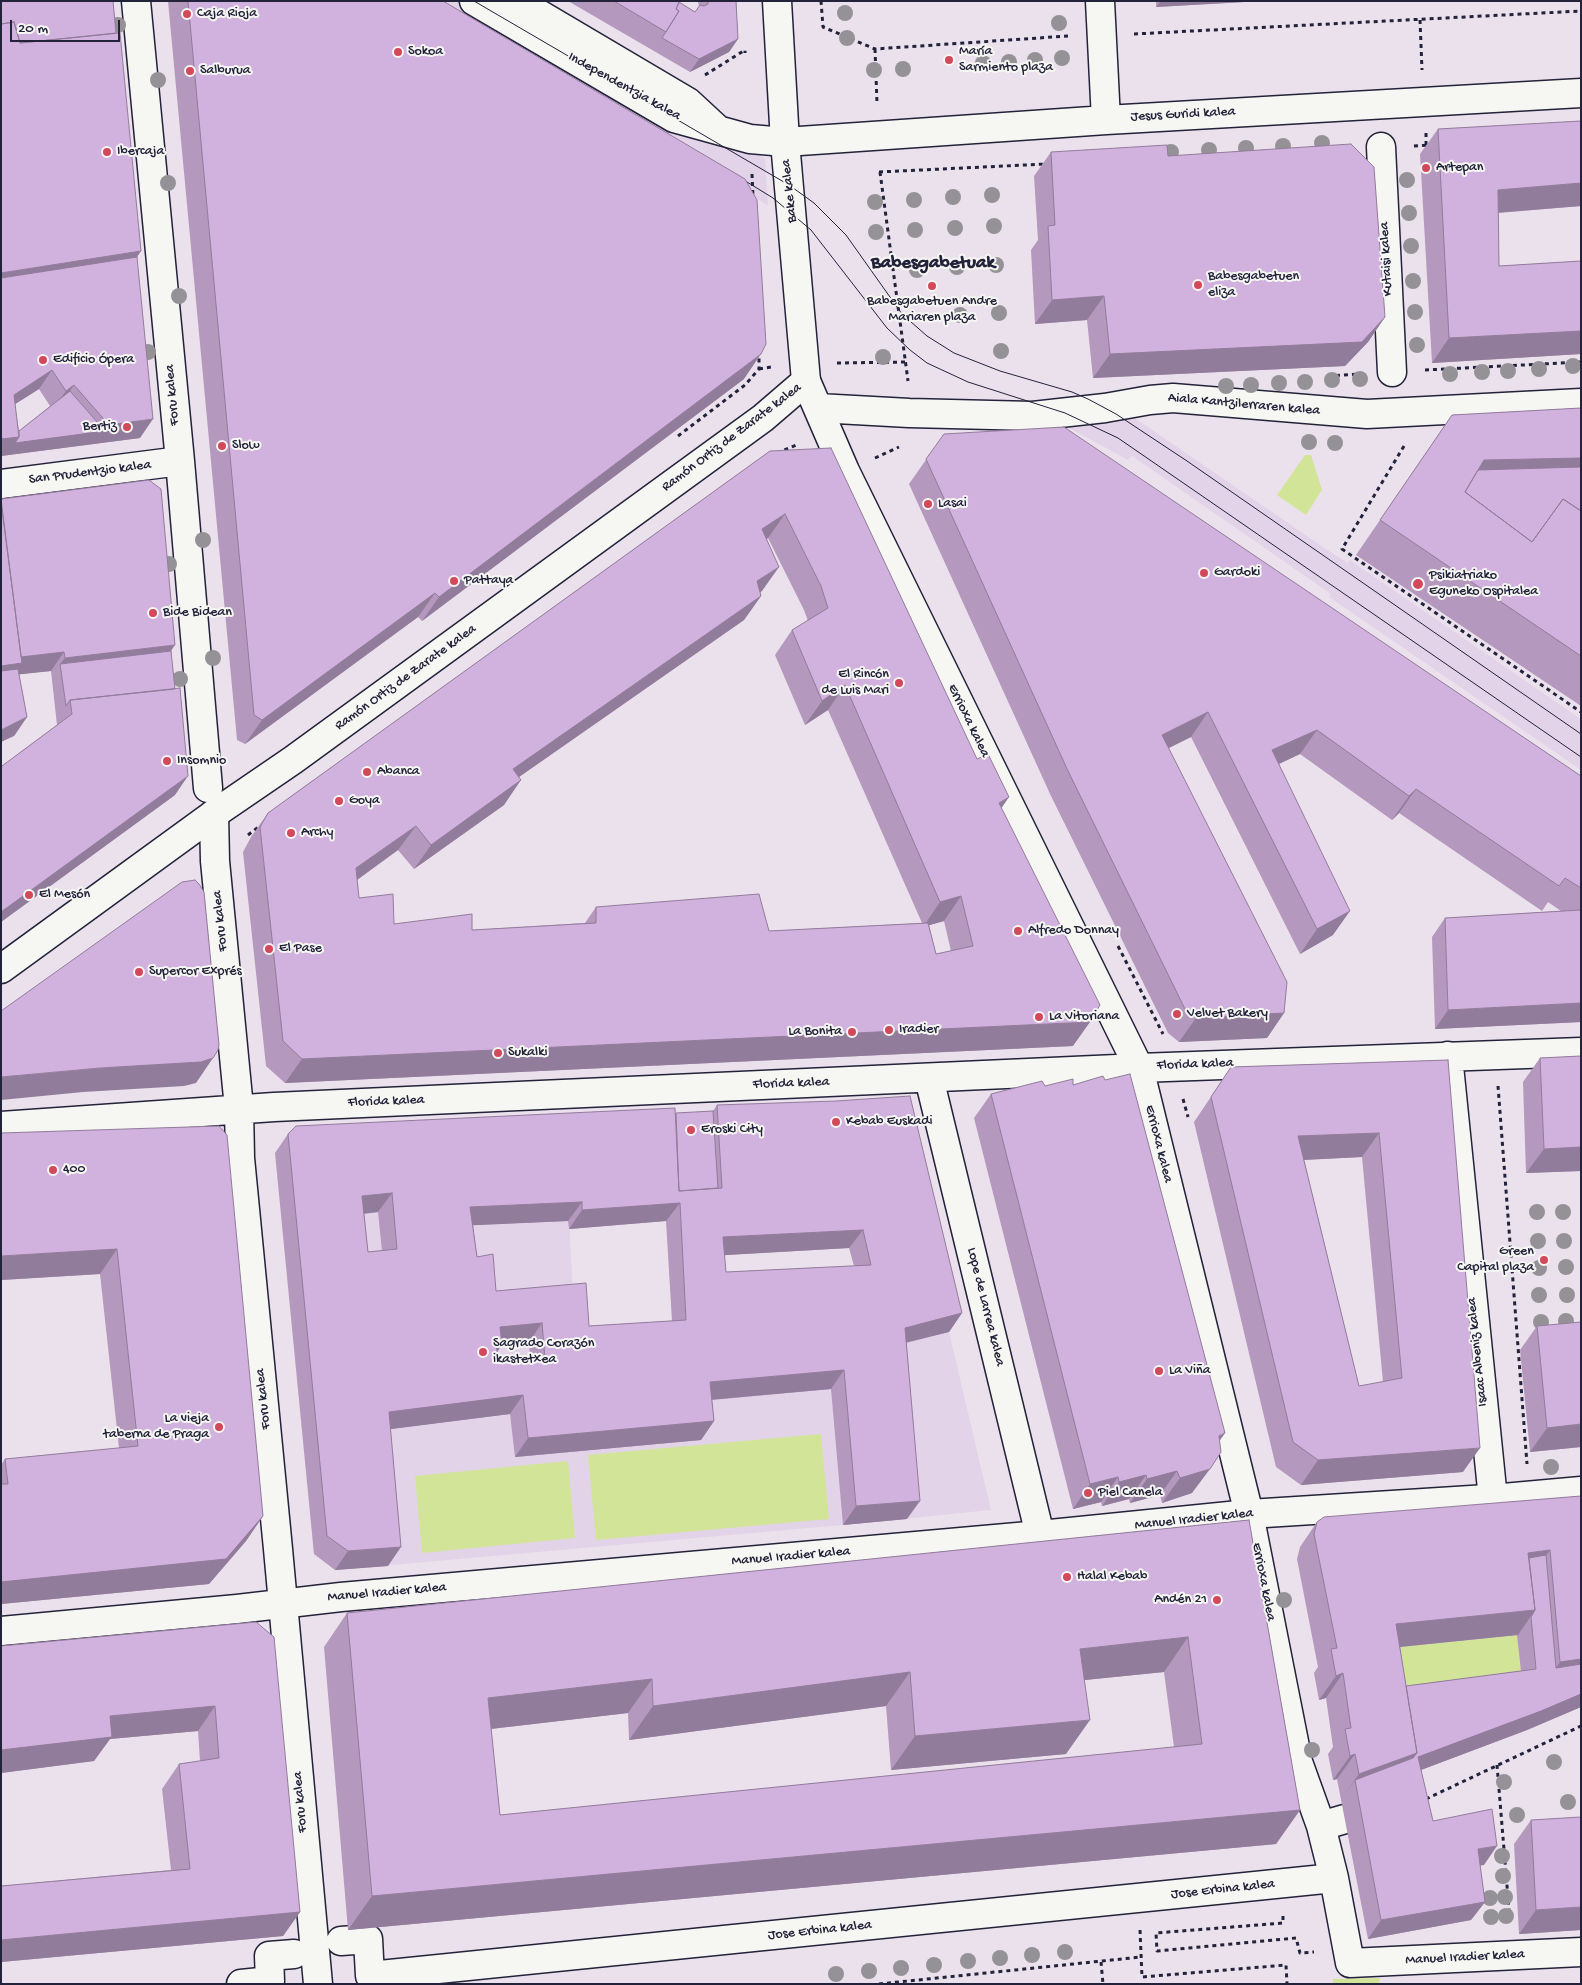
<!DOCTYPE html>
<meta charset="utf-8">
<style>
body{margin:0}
#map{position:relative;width:1582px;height:1985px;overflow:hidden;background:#ebe1ec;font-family:"Gochi Hand",sans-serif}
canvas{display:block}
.frame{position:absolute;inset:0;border:2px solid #22223b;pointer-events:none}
.scale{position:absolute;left:10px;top:20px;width:110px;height:22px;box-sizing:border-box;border:2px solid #22223b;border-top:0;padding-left:6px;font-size:15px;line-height:18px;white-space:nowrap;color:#22223b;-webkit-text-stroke:4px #f6f6f2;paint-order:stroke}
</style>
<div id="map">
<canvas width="1582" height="1985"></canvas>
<div class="frame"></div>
<div class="scale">20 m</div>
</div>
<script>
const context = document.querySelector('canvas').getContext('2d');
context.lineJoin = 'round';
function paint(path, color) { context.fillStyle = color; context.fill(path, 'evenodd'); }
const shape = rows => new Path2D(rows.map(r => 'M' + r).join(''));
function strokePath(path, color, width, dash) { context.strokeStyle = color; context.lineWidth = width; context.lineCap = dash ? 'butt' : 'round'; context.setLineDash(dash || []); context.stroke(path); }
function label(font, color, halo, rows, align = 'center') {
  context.font = font + ' "Gochi Hand",sans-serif'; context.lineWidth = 4; context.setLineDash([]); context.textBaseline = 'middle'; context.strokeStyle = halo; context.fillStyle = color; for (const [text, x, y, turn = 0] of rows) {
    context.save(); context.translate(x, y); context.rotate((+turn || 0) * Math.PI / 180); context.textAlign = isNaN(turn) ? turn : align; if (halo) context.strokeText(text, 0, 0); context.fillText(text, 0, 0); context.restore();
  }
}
paint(shape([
 [418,1,503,1,765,159,768,206,748,192],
 [1126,412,1329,551,1348,563,1350,560,1581,719,1581,770,1329,597,1331,594,1132,456,1128,460,1060,423],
 [564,1132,576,1345,891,1346,949,1332,991,1510,843,1525,335,1570,314,1554,275,1153]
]), '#e3d3e8');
paint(shape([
 [1305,455,1311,455,1312,458,1322,490,1306,515,1277,495],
 [821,1434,829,1519,596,1540,588,1455],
 [568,1461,575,1538,422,1553,415,1476],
 [1518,1635,1523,1687,1388,1705,1379,1649],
 [1380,1978,1379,1984,1333,1984,1333,1979]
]), '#d2e498');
const minor = shape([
 [136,1,180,461,208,788],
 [474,1,674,118,750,139,785,142,1106,120,1581,93],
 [517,1,688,102,715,127],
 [1100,1,1106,120],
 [1381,147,1392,372],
 [806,381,845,471,1139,1068,1249,1514,1298,1762,1321,1826,1334,1878,1350,1963,1581,1952],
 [818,408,909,413,1033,416,1105,408,1150,400,1173,398,1367,414,1581,403],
 [1,484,180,461],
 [214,814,215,861,239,1108,240,1158,278,1549,318,1984],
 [1448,1056,1493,1499],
 [929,1078,1040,1535],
 [1,1126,274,1107,1139,1068,1581,1052],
 [1321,1826,1345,1819],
 [341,1941,368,1939,370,1976,1334,1878],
 [241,1984,270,1981,269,1956,294,1954]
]);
const major = shape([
 [1,969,214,814,293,760,763,418,806,381,785,142,777,1],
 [1,1631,237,1609,341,1597,1040,1535,1249,1514,1503,1498,1581,1491]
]);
strokePath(minor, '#22223b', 31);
strokePath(major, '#22223b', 31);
strokePath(shape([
 [821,1,823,27,875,49,1068,36],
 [1420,20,1422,70],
 [1134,34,1581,11],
 [875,49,877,103],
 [705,75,745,50,745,53],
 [1426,133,1426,145],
 [1414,146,1428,145],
 [879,172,1046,164],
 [880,172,908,381],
 [752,174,753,197],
 [837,363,906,362],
 [759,369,771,367],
 [1425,370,1581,362],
 [1328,376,1359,374],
 [678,436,745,385,759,369,759,353],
 [1404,446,1342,549,1581,712],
 [777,453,799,444],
 [875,458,899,447],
 [248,835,261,825],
 [1118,946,1163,1034],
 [1498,1086,1527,1464],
 [1183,1099,1188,1117],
 [1497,1765,1510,1922],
 [1426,1799,1581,1726],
 [1283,1916,1283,1923,1156,1933,1157,1951,1296,1938,1300,1953,1314,1952],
 [1140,1930,1142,1977,1286,1965,1287,1984],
 [1101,1962,1103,1984],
 [879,1984,1141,1957]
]), '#22223b', 3, [4, 4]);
strokePath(minor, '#f6f6f2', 28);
strokePath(major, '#f6f6f2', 28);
strokePath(shape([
 [474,1,789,185,814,203,846,235,902,314,927,336,954,353,1000,371,1072,392,1088,399,1116,414,1187,461,1581,734],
 [734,174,773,198,811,230,887,328,910,350,927,363,968,382,1065,413,1118,438,1581,757]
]), '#22223b', 1);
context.fillStyle = '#959297';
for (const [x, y] of [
 [845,13],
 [1059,23],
 [118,25],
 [847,38],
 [1062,58],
 [1035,60],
 [1009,62],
 [983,63],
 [903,69],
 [874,70],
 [158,80],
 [1322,143],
 [1283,146],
 [1246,148],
 [1209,150],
 [1171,152],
 [1407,180],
 [168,183],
 [992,195],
 [953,197],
 [914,200],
 [875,202],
 [1409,213],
 [994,226],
 [955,228],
 [915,230],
 [876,232],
 [1411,246],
 [996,265],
 [957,267],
 [917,270],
 [1413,281],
 [179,296],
 [1415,312],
 [999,313],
 [960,315],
 [1417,345],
 [1001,351],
 [148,352],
 [883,357],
 [1573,366],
 [1539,369],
 [1508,371],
 [1482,372],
 [1450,374],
 [1360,379],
 [1332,380],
 [1305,382],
 [1279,383],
 [1251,385],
 [1226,386],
 [1309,442],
 [1335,443],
 [203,540],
 [169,564],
 [213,658],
 [180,679],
 [1537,1212],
 [1563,1212],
 [1538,1241],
 [1564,1241],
 [1566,1267],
 [1539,1268],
 [1539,1295],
 [1567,1295],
 [1566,1321],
 [1541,1322],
 [1551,1467],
 [1284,1600],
 [1312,1750],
 [1554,1762],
 [1504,1782],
 [1568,1802],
 [1517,1815],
 [1502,1856],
 [1503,1876],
 [1505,1897],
 [1490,1898],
 [1506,1916],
 [1491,1917],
 [1065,1952],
 [1032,1955],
 [1000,1958],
 [968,1961],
 [934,1965],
 [901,1968],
 [869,1971],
 [836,1974]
]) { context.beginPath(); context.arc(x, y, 8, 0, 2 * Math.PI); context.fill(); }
paint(shape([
 [1,1,116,33,141,251,137,257,140,438,1,456],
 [39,389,50,406,19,431,15,404],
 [168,1,443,1,744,379,422,621,418,617,245,744,237,740],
 [568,1,680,1,679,2,695,12,699,7,698,1,736,1,738,39,729,52,690,72],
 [1156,1,1262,1,1156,7],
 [1581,121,1581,206,1498,213,1499,266,1581,261,1581,354,1432,363,1420,154,1438,129],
 [1051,152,1168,156,1385,317,1368,342,1345,366,1093,378,1087,320,1035,324,1031,250,1038,240,1034,176],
 [1581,408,1581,706,1356,555,1452,415],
 [944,434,1581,776,1581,1022,1435,1029,1432,937,1445,918,1561,911,1548,902,1542,911,1399,813,1392,820,1300,754,1279,764,1333,935,1300,954,1191,737,1168,748,1284,1013,1267,1038,1179,1042,1168,1033,1051,796,909,484],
 [770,451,977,759,1001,808,1073,1046,285,1083,266,1066,243,852,251,837,268,813],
 [768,538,804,610,808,621,792,630,775,655,805,725,828,710,922,923,769,931,596,907,585,923,472,930,394,924,359,898,357,880,398,850,414,869,504,805,519,777,744,620,761,596,760,592,762,591,767,539],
 [944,921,951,951,936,954,929,925],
 [1,499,171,651,175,795,1,922,1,764,2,766,57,725,51,671,19,674,27,717,14,736],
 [1581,1056,1581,1171,1526,1173,1523,1082,1540,1058],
 [1448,1060,1463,1472,1301,1485,1276,1467,1194,1122,1231,1067],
 [1362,1157,1383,1382,1359,1386,1304,1160],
 [1073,1085,1225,1433,1220,1440,1192,1493,1162,1503,1160,1495,1130,1503,1129,1499,1102,1506,1101,1502,1073,1509,974,1118,991,1094,1045,1086],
 [717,1105,962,1313,949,1332,906,1343,907,1519,843,1525,831,1389,712,1400,714,1421,701,1440,515,1457,510,1414,390,1429,388,1566,335,1570,314,1554,275,1153,288,1134,713,1111],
 [378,1212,382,1251,368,1252,364,1214],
 [568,1221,569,1229,666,1221,672,1321,589,1326,496,1291,477,1257,473,1225],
 [849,1248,854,1266,726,1272,724,1255],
 [529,1342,530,1360,499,1362,497,1351,502,1345],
 [219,1126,263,1516,246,1541,209,1584,1,1604,1,1465,5,1459,119,1448,100,1274,1,1280],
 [1537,1326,1581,1447,1530,1452,1520,1350],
 [1581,1496,1581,1707,1527,1730,1421,1770,1433,1821,1484,1865,1480,1865,1485,1902,1471,1920,1368,1939,1337,1779,1333,1780,1328,1754,1333,1747,1326,1698,1319,1700,1314,1673,1318,1667,1297,1559,1300,1547,1317,1522],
 [1517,1635,1521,1671,1406,1686,1400,1647],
 [1249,1520,1300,1810,1276,1844,348,1930,324,1647,347,1613],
 [1164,1672,1174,1747,500,1815,491,1729,628,1713,629,1740,886,1706,891,1770,1066,1754,1084,1680],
 [256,1622,300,1912,283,1936,1,1962,1,1886,171,1870,162,1789,179,1764,200,1761,198,1731,110,1739,94,1761,1,1773,1,1646],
 [1531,1820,1581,1930,1519,1934,1514,1844]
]), '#b498be');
paint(shape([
 [1161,1,1262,1,1156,7],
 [738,39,729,52,690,72,699,59],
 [1581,183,1581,206,1481,214,1498,190],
 [141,251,124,275,1,295,1,273],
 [1104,296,1087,320,1035,324,1052,300],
 [1385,317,1368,342,1345,366,1093,378,1110,354],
 [1581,331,1581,354,1432,363,1449,338],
 [761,354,744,379,422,621,439,597],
 [52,370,39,389,1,413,14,395],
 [74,385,61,403,52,410,66,391],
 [153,419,140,438,1,456,1,439,19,437,105,431,109,425],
 [1581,458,1581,491,1463,494,1484,460],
 [785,514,768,538,745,553,762,529],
 [779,567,762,591,740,605,757,581],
 [435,593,418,617,245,744,262,720],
 [761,596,744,620,496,793,513,769],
 [175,645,162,664,60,664,65,658],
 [64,652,51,671,14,675,1,688,1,666,17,657],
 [845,685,828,710,805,725,822,701],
 [1208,712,1191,737,1145,760,1162,735],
 [27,717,14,736,1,742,1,730],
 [1317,730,1300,754,1255,775,1272,750],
 [188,776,175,795,1,922,1,912],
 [521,780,504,805,414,869,431,845],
 [1416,789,1399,813,1392,820,1409,796],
 [1009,797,992,822,999,803],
 [416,826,398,850,339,893,356,868],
 [961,896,944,921,923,927,940,902],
 [1350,911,1333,935,1300,954,1317,929],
 [1581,1003,1581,1022,1435,1029,1448,1010],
 [1284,1013,1267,1038,1179,1042,1196,1018],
 [1090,1022,1073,1046,285,1083,302,1059],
 [213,1058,196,1083,184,1086,83,1092,1,1100,1,1077],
 [1379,1133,1362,1157,1281,1161,1298,1136],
 [1581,1147,1581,1171,1526,1173,1544,1149],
 [392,1193,378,1212,349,1215,362,1196],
 [582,1202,568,1221,457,1226,470,1207],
 [680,1203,666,1221,569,1229,582,1210],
 [863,1230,849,1248,710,1256,723,1237],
 [117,1249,100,1274,1,1280,1,1256],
 [962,1313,949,1332,891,1346,905,1328],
 [542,1323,529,1342,487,1346,500,1327],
 [496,1345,502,1345,489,1363],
 [844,1370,831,1389,696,1401,710,1382],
 [523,1395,510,1414,376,1431,389,1412],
 [714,1421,701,1440,515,1457,528,1438],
 [1581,1424,1581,1447,1530,1452,1547,1428],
 [1225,1433,1207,1458,1219,1436],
 [1480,1448,1463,1472,1301,1485,1318,1460],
 [1210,1469,1192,1493,1162,1503,1180,1478],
 [1177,1471,1160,1495,1130,1503,1147,1479],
 [1146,1475,1129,1499,1102,1506,1119,1482],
 [1118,1477,1101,1502,1073,1509,1090,1484],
 [920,1501,907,1519,843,1525,856,1506],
 [263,1516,246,1541,209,1584,1,1604,1,1582],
 [401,1547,388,1566,335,1570,348,1551],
 [1550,1550,1533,1574,1526,1575,1528,1553],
 [1535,1610,1518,1635,1379,1649,1396,1624],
 [1188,1637,1164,1672,1056,1683,1080,1649],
 [1581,1659,1581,1681,1543,1686,1560,1662],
 [910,1672,886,1706,629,1740,653,1706],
 [1343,1673,1326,1698,1319,1700,1336,1676],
 [652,1679,628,1713,464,1732,488,1698],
 [1581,1694,1581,1707,1527,1730,1405,1776,1418,1757],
 [215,1706,198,1731,110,1739,94,1761,1,1773,1,1750,110,1716],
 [1090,1720,1066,1754,891,1770,915,1736],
 [1417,1753,1400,1777,1355,1780,1341,1799,1359,1774],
 [1355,1754,1337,1779,1333,1780,1350,1756],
 [1300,1810,1276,1844,348,1930,372,1896],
 [1497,1846,1484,1865,1465,1868,1478,1849],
 [1485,1902,1471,1920,1368,1939,1381,1920],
 [1581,1907,1581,1930,1519,1934,1536,1910],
 [300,1912,283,1936,1,1962,1,1940]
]), '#927c9b');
const building = shape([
 [1,1,113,1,116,33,20,43,14,22,1,24,1,1],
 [188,1,443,1,745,179,757,200,766,344,761,354,439,597,435,593,262,720,254,715,188,1],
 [614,1,680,1,676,9,679,11,666,32,614,1],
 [708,1,736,1,738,39,699,59,662,38,679,11,676,9,679,2,695,12,700,5,704,6,708,4,708,1],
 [14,22,20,43,120,33,141,251,1,273,1,24,14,22],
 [1581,121,1581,183,1498,190,1499,266,1581,261,1581,331,1449,338,1438,129,1581,121],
 [1351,144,1374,167,1385,317,1362,342,1110,354,1104,296,1052,300,1048,226,1055,225,1051,152,1167,145,1168,156,1351,144],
 [137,257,153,419,109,425,74,385,66,391,52,370,14,395,19,437,1,439,1,278,137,257],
 [70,391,105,431,15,443,19,437,19,431,70,391],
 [1581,408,1581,458,1484,460,1465,492,1532,542,1563,499,1581,511,1581,656,1380,520,1452,415,1581,408],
 [1064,427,1581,776,1581,888,1565,878,1559,886,1416,789,1409,796,1317,730,1272,750,1350,911,1317,929,1208,712,1162,735,1287,982,1284,1013,1196,1018,1185,1009,1068,771,926,459,944,434,1064,427],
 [831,448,977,759,988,754,1009,797,999,803,1100,1005,1090,1022,302,1059,283,1041,260,827,268,813,770,451,831,448],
 [785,514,821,586,828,608,792,630,822,701,845,685,940,902,961,896,973,946,936,954,928,923,769,931,759,894,596,907,596,923,472,930,472,914,394,924,393,894,359,898,356,868,416,826,431,845,521,780,513,769,761,596,757,581,779,567,762,529,785,514],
 [1581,467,1581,511,1563,499,1532,542,1465,492,1478,470,1581,467],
 [149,480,161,489,175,645,65,658,64,652,21,657,1,499,149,480],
 [1,503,22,663,1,666,1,503],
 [171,651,175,689,70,700,66,706,60,664,171,651],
 [18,669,27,717,1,730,1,671,18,669],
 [180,688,188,776,1,912,1,764,2,766,72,714,70,700,180,688],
 [195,880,199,884,204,892,219,1045,218,1050,213,1058,201,1062,100,1068,1,1077,1,1011,182,882,195,880],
 [1581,910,1581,1003,1448,1010,1445,918,1581,910],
 [1581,1056,1581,1147,1544,1149,1540,1058,1581,1056],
 [1448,1060,1480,1448,1318,1460,1293,1442,1211,1097,1231,1067,1448,1060],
 [1379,1133,1402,1378,1359,1386,1298,1136,1379,1133],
 [1130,1074,1225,1433,1219,1436,1221,1452,1210,1469,1180,1478,1177,1471,1147,1479,1146,1475,1119,1482,1118,1477,1090,1484,991,1094,1042,1081,1045,1086,1073,1079,1073,1085,1103,1076,1105,1080,1130,1074],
 [910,1096,962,1313,905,1328,920,1501,856,1506,844,1370,710,1382,714,1421,528,1438,523,1395,389,1412,401,1547,348,1551,327,1536,288,1134,296,1126,675,1108,679,1191,722,1188,717,1105,836,1101,910,1096],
 [392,1193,397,1249,368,1252,362,1196,392,1193],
 [582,1202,582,1210,680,1203,686,1320,589,1326,586,1283,496,1291,493,1254,477,1257,470,1207,582,1202],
 [863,1230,871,1265,726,1272,723,1237,863,1230],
 [542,1323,545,1358,499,1362,496,1345,502,1345,500,1327,542,1323],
 [713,1111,718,1188,679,1191,676,1113,713,1111],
 [219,1126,227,1135,263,1516,226,1559,1,1582,1,1484,8,1484,5,1459,138,1446,117,1249,1,1256,1,1133,219,1126],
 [1581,1322,1581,1424,1547,1428,1537,1326,1581,1322],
 [1581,1496,1581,1659,1560,1662,1550,1550,1528,1553,1535,1610,1396,1624,1417,1753,1359,1774,1355,1754,1350,1756,1345,1729,1351,1728,1343,1673,1336,1676,1331,1649,1337,1648,1314,1534,1317,1522,1324,1517,1581,1496],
 [1249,1520,1300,1810,372,1896,347,1613,1249,1520],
 [1188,1637,1202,1744,500,1815,488,1698,652,1679,653,1706,910,1672,915,1736,1090,1720,1080,1649,1188,1637],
 [1546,1555,1556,1668,1581,1664,1581,1694,1541,1711,1418,1757,1433,1821,1492,1809,1497,1846,1478,1849,1485,1902,1381,1920,1355,1780,1413,1758,1417,1753,1406,1686,1536,1669,1531,1617,1535,1610,1529,1558,1546,1555],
 [256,1622,274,1637,300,1912,1,1940,1,1886,190,1869,179,1764,219,1758,215,1706,110,1716,112,1737,1,1750,1,1646,256,1622],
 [1581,1817,1581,1907,1536,1910,1531,1820,1581,1817]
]);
paint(building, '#d1b1dd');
strokePath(building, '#927c9b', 1);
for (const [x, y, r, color] of [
 [187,14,5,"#d1495b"],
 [398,52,5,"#d1495b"],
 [949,60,5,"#d1495b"],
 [190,71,5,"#d1495b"],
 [107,152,5,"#d1495b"],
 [1426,168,5,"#d1495b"],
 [1198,285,5,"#d1495b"],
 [932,286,5,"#d1495b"],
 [43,360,5,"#d1495b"],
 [127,427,5,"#d1495b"],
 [222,446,5,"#d1495b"],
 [928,504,5,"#d1495b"],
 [1204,573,5,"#d1495b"],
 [454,581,5,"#d1495b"],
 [1418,584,6,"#d1495b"],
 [153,613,5,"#d1495b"],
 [899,683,5,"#d1495b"],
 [167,761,5,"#d1495b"],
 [367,772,5,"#d1495b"],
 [339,801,5,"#d1495b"],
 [291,833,5,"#d1495b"],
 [29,895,5,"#d1495b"],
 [1018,931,5,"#d1495b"],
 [269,949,5,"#d1495b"],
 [139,972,5,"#d1495b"],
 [1177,1014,5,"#d1495b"],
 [1039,1017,5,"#d1495b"],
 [889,1030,5,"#d1495b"],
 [852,1032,5,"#d1495b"],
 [498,1053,5,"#d1495b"],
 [836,1122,5,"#d1495b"],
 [691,1130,5,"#d1495b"],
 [53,1170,5,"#d1495b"],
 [1544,1260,5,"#d1495b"],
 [483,1352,5,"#d1495b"],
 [1159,1371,5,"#d1495b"],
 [219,1427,5,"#d1495b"],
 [1088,1493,5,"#d1495b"],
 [1067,1577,5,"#d1495b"],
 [1217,1600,5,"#d1495b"]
]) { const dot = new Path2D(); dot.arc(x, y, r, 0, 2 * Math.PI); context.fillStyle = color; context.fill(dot); strokePath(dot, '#f6f6f2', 2); }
label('14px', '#22223b', '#f6f6f2', [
 ["Caja Rioja",197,14],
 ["Sokoa",408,52],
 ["María",959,52],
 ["Sarmiento plaza",959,68],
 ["Salburua",200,71],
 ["Ibercaja",117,152],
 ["Artepan",1436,168],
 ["Babesgabetuen",1208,277],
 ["eliza",1208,293],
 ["Babesgabetuen Andre",932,302,"center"],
 ["Mariaren plaza",932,318,"center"],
 ["Edificio Ópera",53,360],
 ["Bertiz",117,427,"right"],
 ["Slow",232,446],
 ["Lasai",938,504],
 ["Gardoki",1214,573],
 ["Psikiatriako",1429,576],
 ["Eguneko Ospitalea",1429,592],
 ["Pattaya",464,581],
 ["Bide Bidean",163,613],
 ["El Rincón",889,675,"right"],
 ["de Luis Mari",889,691,"right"],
 ["Insomnio",177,761],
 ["Abanca",377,772],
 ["Goya",349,801],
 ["Archy",301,833],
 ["El Mesón",39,895],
 ["Alfredo Donnay",1028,931],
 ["El Pase",279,949],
 ["Supercor Exprés",149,972],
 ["Velvet Bakery",1187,1014],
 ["La Vitoriana",1049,1017],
 ["Iradier",899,1030],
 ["La Bonita",842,1032,"right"],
 ["Sukalki",508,1053],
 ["Kebab Euskadi",846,1122],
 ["Eroski City",701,1130],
 ["400",63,1170],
 ["Green",1534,1252,"right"],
 ["Capital plaza",1534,1268,"right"],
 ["Sagrado Corazón",493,1344],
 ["ikastetxea",493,1360],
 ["La Viña",1169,1371],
 ["La vieja",209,1419,"right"],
 ["taberna de Praga",209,1435,"right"],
 ["Piel Canela",1098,1493],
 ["Halal Kebab",1077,1577],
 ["Andén 21",1207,1600,"right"]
], 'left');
label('14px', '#22223b', '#f6f6f2', [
 ["Independentzia kalea",624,87,29],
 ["Jesus Guridi kalea",1183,115,-3],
 ["Bake kalea",790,191,-96],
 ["Kutaisi kalea",1387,259,-93],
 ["Foru kalea",173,395,-95],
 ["Aiala Kantzilerraren kalea",1244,405,5],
 ["Ramón Ortiz de Zarate kalea",732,438,-37],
 ["San Prudentzio kalea",90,473,-7],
 ["Ramón Ortiz de Zarate kalea",406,678,-36],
 ["Errioxa kalea",968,721,64],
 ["Foru kalea",221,921,-96],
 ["Florida kalea",1195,1065,-2],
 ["Florida kalea",791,1084,-2],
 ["Florida kalea",386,1102,-2],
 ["Errioxa kalea",1158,1144,76],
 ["Lope de Larrea kalea",985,1307,76],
 ["Isaac Albeniz kalea",1478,1352,-96],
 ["Foru kalea",264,1399,-96],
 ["Manuel Iradier kalea",1194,1520,-6],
 ["Manuel Iradier kalea",791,1557,-5],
 ["Errioxa kalea",1263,1582,79],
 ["Manuel Iradier kalea",387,1593,-5],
 ["Foru kalea",301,1802,-95],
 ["Jose Erbina kalea",1223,1890,-6],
 ["Jose Erbina kalea",820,1931,-6],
 ["Manuel Iradier kalea",1465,1958,-3]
]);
label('bold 19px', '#22223b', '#f6f6f2', [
 ["Babesgabetuak",933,264]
]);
</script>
